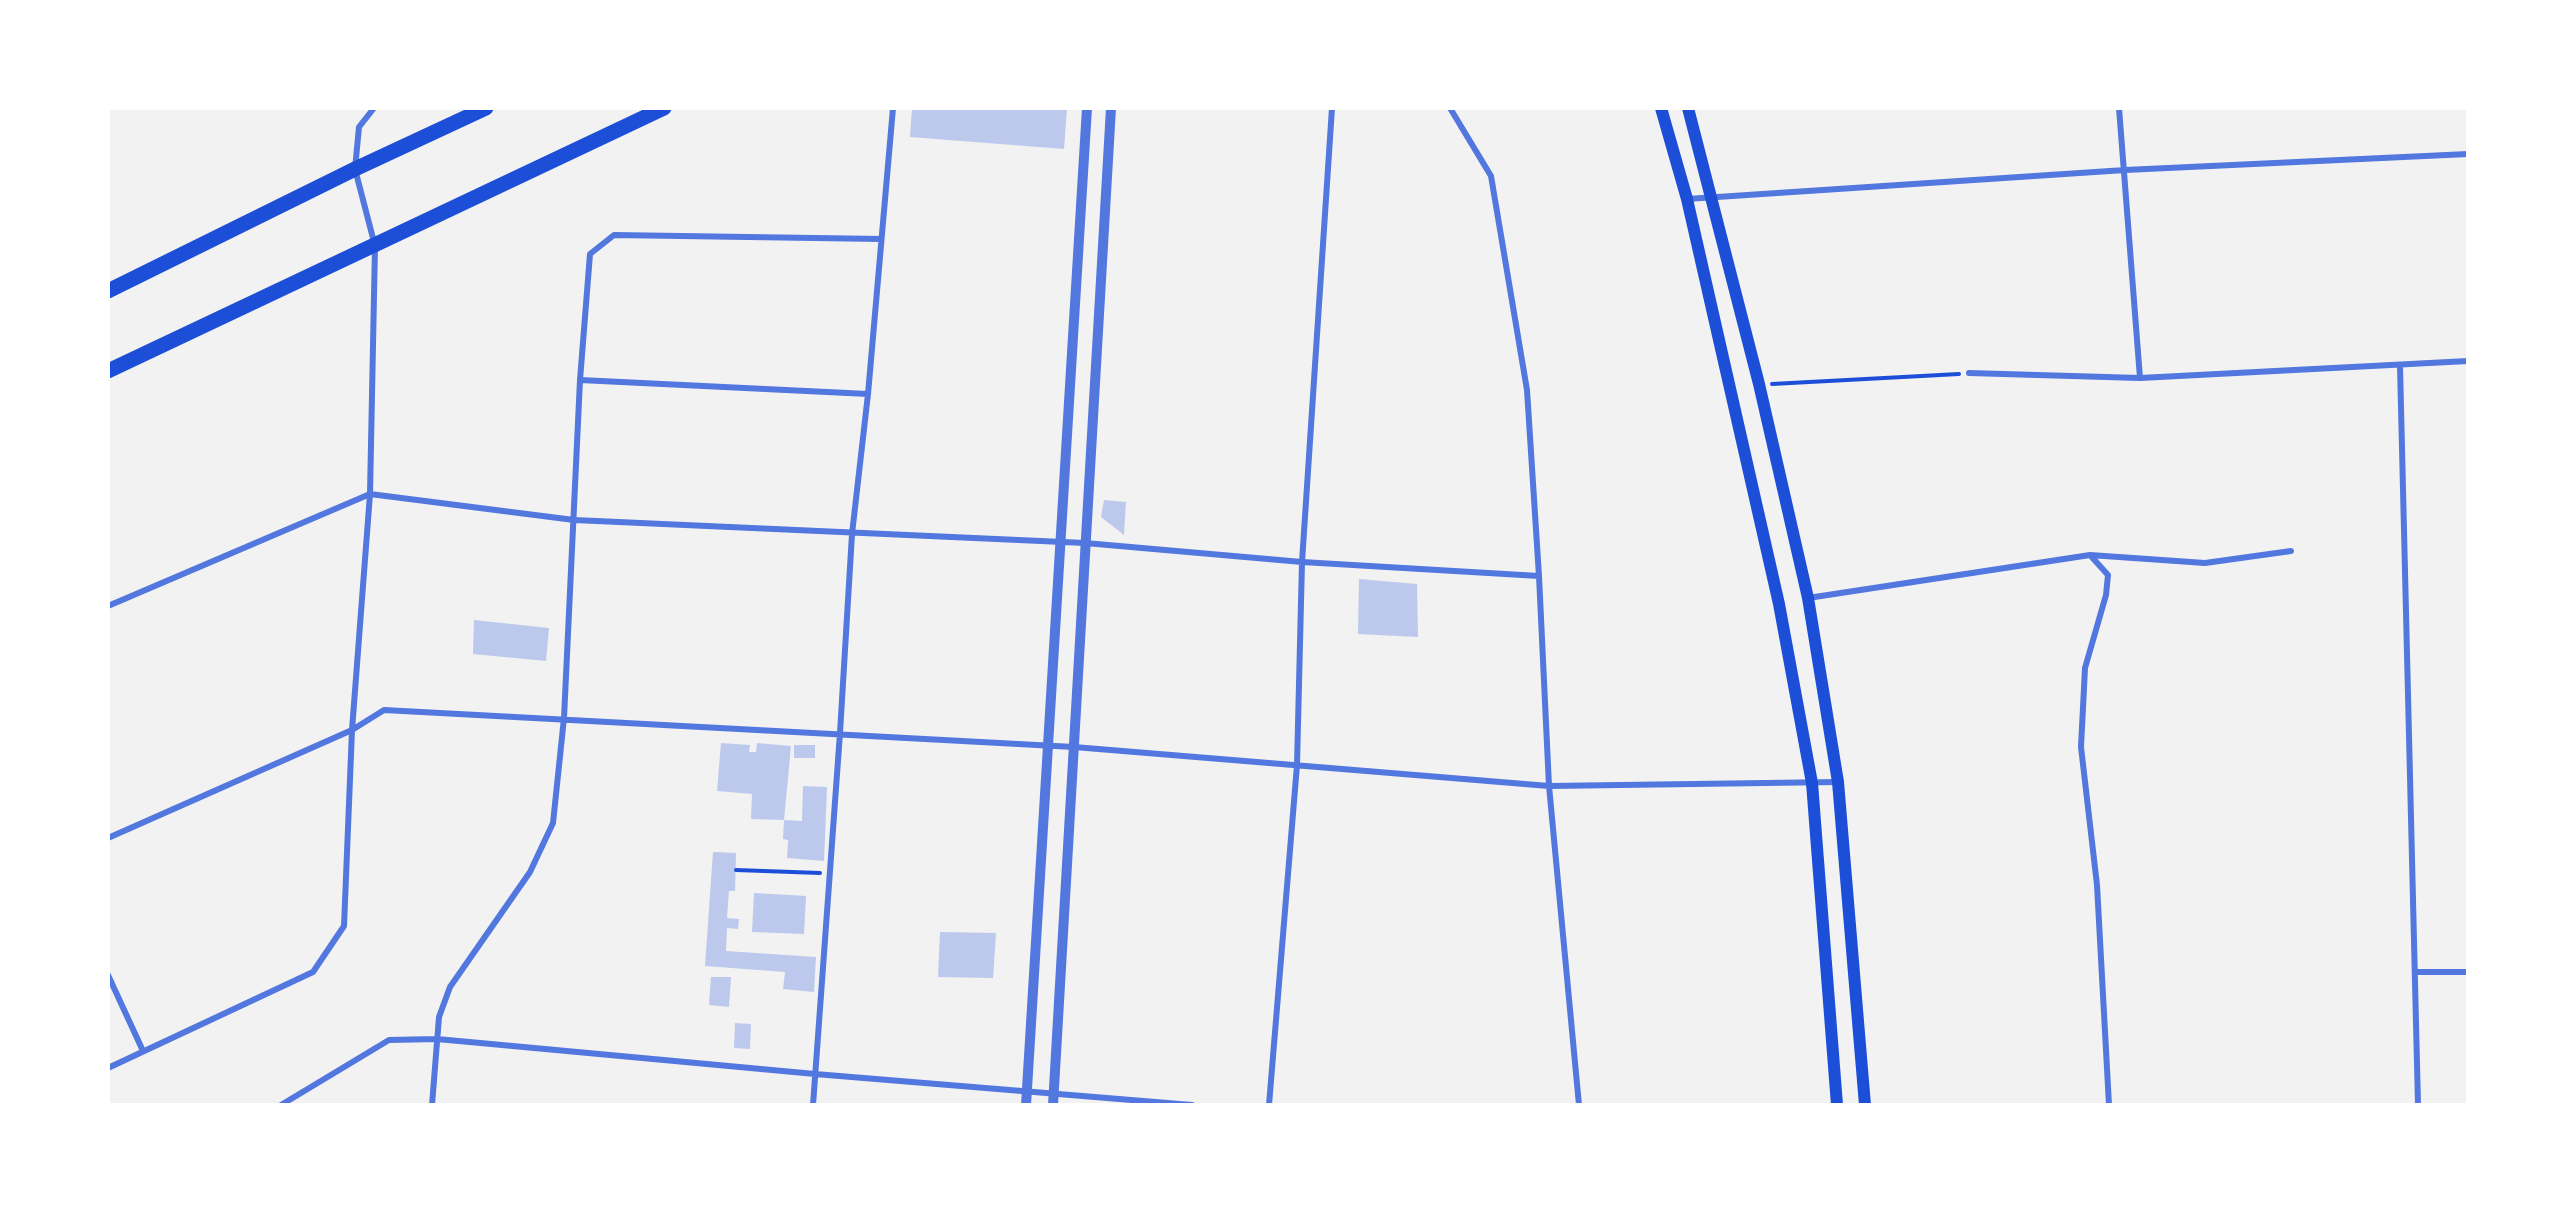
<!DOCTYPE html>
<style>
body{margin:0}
#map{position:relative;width:2576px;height:1213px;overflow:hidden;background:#f2f2f2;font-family:"PT Sans",sans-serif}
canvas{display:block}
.frame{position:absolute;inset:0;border:110px solid #fff;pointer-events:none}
</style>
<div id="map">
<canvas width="2576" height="1213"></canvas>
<div class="frame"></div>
</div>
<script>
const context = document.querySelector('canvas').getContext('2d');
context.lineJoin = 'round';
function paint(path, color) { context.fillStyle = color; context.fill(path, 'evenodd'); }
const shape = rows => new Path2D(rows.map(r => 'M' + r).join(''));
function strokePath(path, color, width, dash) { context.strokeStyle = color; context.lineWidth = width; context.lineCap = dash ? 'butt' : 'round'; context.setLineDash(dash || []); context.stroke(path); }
paint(shape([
 [912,108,1067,108,1064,149,910,137],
 [1104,500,1126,502,1124,535,1101,517],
 [1359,579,1417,584,1418,637,1358,634],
 [474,620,549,628,546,661,473,654],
 [721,743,750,745,749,752,756,752,757,743,791,746,784,820,751,819,752,794,717,791],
 [794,745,815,745,815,758,794,758],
 [803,786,827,787,824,861,787,858,788,840,783,839,784,820,802,821],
 [713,852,736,853,735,891,729,891,727,918,739,919,738,929,727,928,726,951,816,957,814,992,783,989,785,972,705,966],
 [754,893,806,896,804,934,752,932],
 [940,932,996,933,993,978,938,977],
 [711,977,731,977,729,1007,709,1005],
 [735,1023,751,1024,750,1049,734,1048]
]), '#bdc9ec');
strokePath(shape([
 [1772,384,1959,374],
 [736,870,820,873]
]), '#1d4ed8', 4);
strokePath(shape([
 [1450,108,1491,176,1527,390,1539,576,1549,786,1579,1105],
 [2119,108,2140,378],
 [1687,199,2125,170,2468,154],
 [2400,366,2418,1105],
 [1969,373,2140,378,2468,361],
 [580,380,868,394],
 [2090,555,2205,563,2291,551],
 [1808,598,2090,555,2108,575,2106,595,2085,668,2081,747,2097,885,2109,1105],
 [108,606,370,494,574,520,1085,543,1302,562,1539,576],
 [108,838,352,730,384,710,1074,747,1549,786,1838,782],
 [2417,972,2468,972],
 [108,975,143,1051],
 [108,1068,313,972,344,926,352,730,370,494,375,246,355,169,359,127,374,108],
 [281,1105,389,1040,437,1039,815,1074,1192,1105],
 [432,1105,439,1017,450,987,530,872,553,823,564,718,580,380,590,254,614,235,881,239],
 [813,1105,840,733,852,534,868,394,893,108],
 [1269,1105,1297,765,1302,562,1332,108]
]), '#5277de', 6);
strokePath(shape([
 [1026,1105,1087,108],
 [1053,1105,1111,108]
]), '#5277de', 10);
strokePath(shape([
 [1661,108,1687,199,1779,604,1812,783,1837,1105],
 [1688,108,1759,384,1808,598,1838,782,1865,1105]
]), '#1d4ed8', 12);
strokePath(shape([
 [108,291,355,169,486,108],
 [108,371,664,108]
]), '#1d4ed8', 15);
</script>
